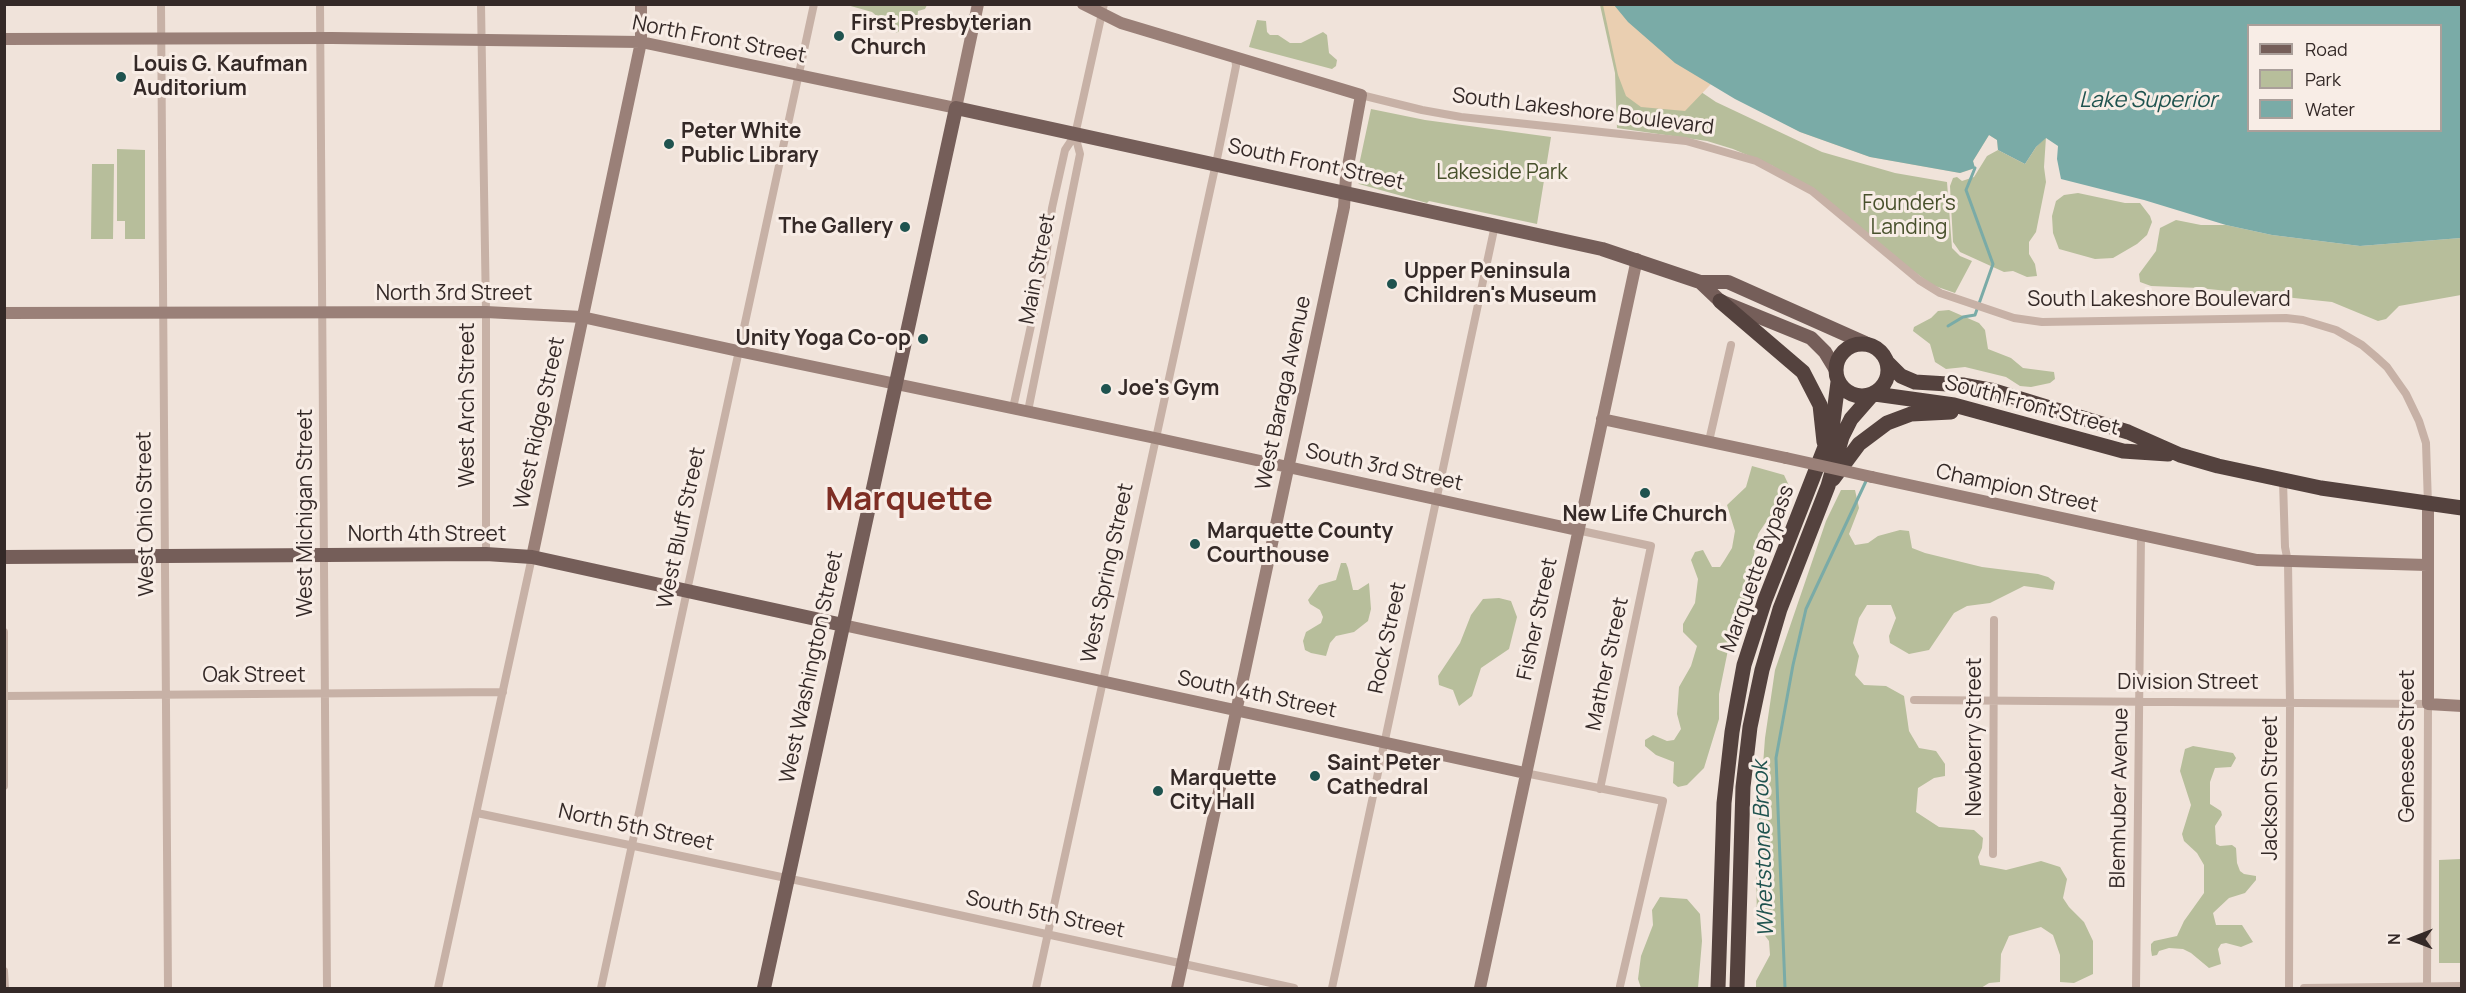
<!DOCTYPE html>
<style>
body{margin:0}
#map{position:relative;width:2466px;height:993px;overflow:hidden;background:#f0e3da;font-family:Manrope,sans-serif}
canvas{display:block}
.frame{position:absolute;inset:0;border:6px solid #342927;pointer-events:none}
.legend{position:absolute;left:2247px;top:24px;width:195px;height:108px;box-sizing:border-box;background:#f8ede6;border:2px solid #aa9f9a;margin:0;padding:8px 10px;list-style:none;font-size:18px;color:#342927}
.legend li{display:flex;align-items:center;gap:12px;height:30px}
.legend b{width:30px;border:2px solid #aa9f9a}
.north{position:absolute;left:2382px;top:909px;width:60px;height:60px;-webkit-text-stroke:4px #f8ede6;paint-order:stroke;rotate:270deg;font-size:16px;font-weight:700;line-height:24px;text-align:center;color:#342927}
.north::after{content:'';display:block;margin:auto;width:21px;height:27px;background:#342927;clip-path:polygon(50% 0,100% 100%,50% 72%,0 100%)}
</style>
<div id="map">
<canvas width="2466" height="993"></canvas>
<div class="frame"></div>
<ul class="legend">
<li><b style="height:8px;background:#755e59"></b>Road</li>
<li><b style="height:16px;background:#b7be9b"></b>Park</li>
<li><b style="height:16px;background:#7aaba7"></b>Water</li>
</ul>
<div class="north">N</div>
</div>
<script>
const context = document.querySelector('canvas').getContext('2d');
context.lineJoin = 'round';
function paint(path, color) { context.fillStyle = color; context.fill(path, 'evenodd'); }
const shape = rows => new Path2D(rows.map(r => 'M' + r).join(''));
function strokePath(path, color, width, dash) { context.strokeStyle = color; context.lineWidth = width; context.lineCap = dash ? 'butt' : 'round'; context.setLineDash(dash || []); context.stroke(path); }
function label(font, color, halo, rows, align = 'center') {
  context.font = font + ' Manrope,sans-serif'; context.lineWidth = 6; context.setLineDash([]); context.textBaseline = 'middle'; context.strokeStyle = halo; context.fillStyle = color; for (const [text, x, y, turn = 0] of rows) {
    context.save(); context.translate(x, y); context.rotate((+turn || 0) * Math.PI / 180); context.textAlign = isNaN(turn) ? turn : align; if (halo) context.strokeText(text, 0, 0); context.fillText(text, 0, 0); context.restore();
  }
}
paint(shape([
 [847,5,927,5,925,9,918,11,917,21,896,33,872,12],
 [1600,5,1607,5,1664,67,1716,102,1822,152,1895,173,1947,182,1952,248,1960,256,1972,261,1955,293,1932,285,1773,166,1733,149,1707,141,1617,128,1615,73],
 [1257,20,1266,21,1267,32,1270,35,1278,35,1290,43,1301,43,1323,32,1327,35,1329,53,1337,60,1336,66,1332,69,1249,47],
 [1371,109,1425,120,1551,137,1537,224,1429,201,1427,203,1359,184,1356,179],
 [2046,137,2044,167,2046,182,2036,232,2029,242,2029,254,2035,264,2037,276,2027,277,2013,271,2004,272,1960,252,1953,242,1950,186,1953,178,1957,177,1962,181,1974,177,1987,156,1998,150,2025,164,2036,147],
 [117,149,145,150,145,239,125,239,125,221,117,221],
 [92,164,114,164,113,239,91,239],
 [2078,193,2125,203,2140,203,2150,216,2152,222,2147,235,2137,244,2113,258,2095,259,2059,249,2053,233,2052,216,2056,201,2064,195],
 [2176,220,2201,225,2226,225,2272,235,2360,246,2461,238,2461,295,2399,306,2386,319,2378,321,2332,302,2199,288,2151,286,2140,282,2139,274,2156,251,2160,228],
 [1949,310,1979,323,1985,330,1988,349,2011,358,2023,368,2054,372,2055,379,2050,383,2031,387,2020,386,2006,377,1965,367,1946,369,1935,362,1930,344,1913,331,1914,327,1931,318,1938,311],
 [1752,466,1784,475,1792,492,1785,514,1775,522,1766,522,1758,534,1744,607,1728,650,1719,694,1719,719,1704,768,1687,785,1678,787,1673,783,1674,762,1656,755,1645,746,1645,740,1653,735,1667,741,1674,740,1681,729,1677,714,1679,687,1691,666,1697,646,1683,632,1683,624,1695,603,1698,579,1691,560,1695,552,1703,550,1712,567,1720,567,1724,561,1732,548,1735,531,1727,505,1746,487],
 [1841,490,1855,490,1859,508,1849,534,1855,545,1868,543,1878,536,1900,530,1909,531,1912,548,1925,553,1982,567,2038,574,2048,577,2055,582,2053,590,2024,586,1990,603,1967,606,1954,613,1929,650,1909,654,1890,643,1889,636,1896,618,1891,605,1867,605,1859,618,1853,643,1859,656,1855,675,1864,685,1886,686,1904,696,1909,731,1919,748,1936,751,1945,764,1945,776,1934,778,1918,788,1916,812,1939,827,1974,830,1983,838,1982,848,1978,857,1980,865,2006,870,2041,861,2060,867,2067,879,2063,898,2069,907,2084,922,2093,941,2093,974,2074,983,2060,982,2060,955,2053,935,2041,927,2009,936,2001,954,2000,982,1989,983,1981,988,1756,988,1756,981,1770,955,1769,941,1757,925,1756,860,1765,738,1775,670,1826,521],
 [1341,563,1346,563,1348,568,1353,590,1358,590,1369,583,1371,609,1368,621,1354,632,1336,636,1330,643,1326,656,1311,653,1305,650,1303,641,1306,632,1321,623,1323,617,1320,610,1310,604,1308,600,1319,585,1336,580],
 [1499,598,1511,601,1517,617,1509,649,1481,668,1472,696,1459,706,1453,690,1439,685,1438,676,1460,643,1471,615,1483,599],
 [2193,746,2233,753,2236,758,2231,767,2215,768,2210,782,2210,804,2221,811,2222,815,2215,826,2216,844,2220,846,2232,845,2236,848,2237,863,2240,871,2244,874,2256,876,2256,880,2245,893,2229,898,2213,913,2216,925,2242,925,2253,942,2241,947,2226,943,2221,944,2218,949,2221,964,2209,968,2191,953,2183,949,2169,948,2159,951,2157,955,2152,956,2151,950,2151,944,2154,941,2177,936,2184,921,2204,893,2204,865,2197,853,2184,841,2182,834,2191,805,2180,771,2185,749],
 [2461,859,2461,963,2439,963,2439,860],
 [1660,897,1687,899,1700,914,1702,941,1698,988,1641,988,1638,979,1641,956,1653,925,1652,910]
]), '#b7be9b');
paint(shape([
 [1603,5,1655,5,1955,146,1951,165,1956,167,1966,156,1967,150,1963,143,1966,127,2046,137,2036,147,2025,164,1998,150,1997,140,1989,135,1973,161,1975,168,1960,173,1870,157,1800,132,1711,84,1685,111,1641,107,1626,96,1618,75]
]), '#eacfb1');
paint(shape([
 [1614,5,2461,5,2461,238,2360,246,2272,235,2226,225,2144,200,2061,179,2057,159,2058,146,2046,138,2036,147,2025,164,1998,150,1997,140,1989,135,1973,161,1975,168,1960,173,1870,157,1800,132,1735,99,1675,63,1628,22],
 [2248,26,2440,26,2440,130,2248,130]
]), '#7aaba7');
strokePath(shape([
 [1948,326,1963,317,1975,315,1993,264,1966,190,1975,168],
 [1785,988,1776,758,1793,665,1806,609,1867,479]
]), '#7aaba7', 3);
strokePath(shape([
 [161,4,168,988],
 [320,4,327,988],
 [481,4,486,312,486,554],
 [1361,95,1422,110,1461,117,1686,141,1756,161,1812,191,1919,280,1940,293,2014,318,2042,322,2286,318,2303,320,2336,330,2362,345,2375,356,2387,367,2406,394,2419,421,2426,443,2428,505],
 [1013,408,1046,257,1052,208,1065,150,1075,135,1104,4],
 [1028,411,1080,154,1075,135],
 [1709,441,1731,345],
 [2283,481,2285,547,2288,562,2290,703,2289,988],
 [1577,530,1651,546,1600,789],
 [4,632,4,786],
 [5,696,503,692],
 [1914,700,2428,704,2427,988],
 [1525,773,1663,801,1620,986],
 [477,813,881,898,1294,988],
 [1993,854,1994,620],
 [4,971,5,988],
 [438,988,532,557],
 [601,988,814,4],
 [1036,988,1218,154,1236,66,1235,56],
 [1332,988,1495,225],
 [2136,988,2141,535],
 [2304,988,2462,986]
]), '#c7b1a6', 8);
strokePath(shape([
 [1083,4,1121,23,1361,95,1346,177,1344,207,1177,988],
 [4,39,332,38,641,42,956,108,978,4],
 [4,313,486,312,582,317,738,351,1155,438,1577,530],
 [1602,419,1786,458],
 [1872,477,2257,560,2427,565],
 [2428,505,2428,704,2462,706],
 [532,557,641,42,641,4],
 [843,625,1525,773],
 [1480,988,1637,259]
]), '#9a8078', 12);
strokePath(shape([
 [1700,282,1720,301,1811,338,1825,352,1836,370],
 [4,557,486,554,532,557,843,625],
 [764,988,956,108,1602,249,1700,282,1728,282,1865,343]
]), '#755e59', 14);
strokePath(shape([
 [1720,301,1803,372,1820,405,1824,442],
 '1836 370a26 26 0 1 1 52 0a26 26 0 1 1-52 0Z',
 [1888,363,1901,376,1915,382,1964,385,1991,390,2128,432,2180,455,2218,466,2321,488,2462,508],
 [1875,394,1954,405,2123,451,2168,454],
 [1833,479,1859,444,1887,423,1911,414,1951,412],
 [1718,988,1724,803,1732,732,1738,698,1744,665,1765,600,1832,429,1838,382],
 [1737,988,1743,787,1750,727,1762,670,1780,609,1828,486,1842,437,1851,419,1872,395]
]), '#54423e', 15);
strokePath(shape([
 [1786,458,1872,477]
]), '#9a8078', 12);
for (const [x, y, r, color] of [
 [839,36,6,"#1f534f"],
 [121,77,6,"#1f534f"],
 [669,144,6,"#1f534f"],
 [905,227,6,"#1f534f"],
 [1392,284,6,"#1f534f"],
 [923,339,6,"#1f534f"],
 [1106,389,6,"#1f534f"],
 [1645,493,6,"#1f534f"],
 [1195,544,6,"#1f534f"],
 [1315,776,6,"#1f534f"],
 [1158,791,6,"#1f534f"]
]) { const dot = new Path2D(); dot.arc(x, y, r, 0, 2 * Math.PI); context.fillStyle = color; context.fill(dot); strokePath(dot, '#f8ede6', 2); }
label('bold 21px', '#342927', '#f8ede6', [
 ["First Presbyterian",851,24],
 ["Church",851,48],
 ["Louis G. Kaufman",133,65],
 ["Auditorium",133,89],
 ["Peter White",681,132],
 ["Public Library",681,156],
 ["The Gallery",893,227,"right"],
 ["Upper Peninsula",1404,272],
 ["Children's Museum",1404,296],
 ["Unity Yoga Co-op",911,339,"right"],
 ["Joe's Gym",1118,389],
 ["New Life Church",1645,515,"center"],
 ["Marquette County",1207,532],
 ["Courthouse",1207,556],
 ["Saint Peter",1327,764],
 ["Cathedral",1327,788],
 ["Marquette",1170,779],
 ["City Hall",1170,803]
], 'left');
label('21px', '#342927', '#f8ede6', [
 ["North Front Street",719,40,11],
 ["South Lakeshore Boulevard",1583,112,7],
 ["South Front Street",1316,165,12],
 ["Main Street",1038,269,-79],
 ["North 3rd Street",454,294],
 ["South Lakeshore Boulevard",2159,300],
 ["West Baraga Avenue",1284,393,-78],
 ["West Arch Street",468,405,-90],
 ["South Front Street",2032,406,15],
 ["West Ridge Street",540,423,-78],
 ["South 3rd Street",1384,468,12],
 ["Champion Street",2017,489,12],
 ["West Michigan Street",306,513,-90],
 ["West Ohio Street",146,514,-91],
 ["West Bluff Street",682,528,-78],
 ["North 4th Street",427,535],
 ["Marquette Bypass",1758,569,-70],
 ["West Spring Street",1108,573,-78],
 ["Fisher Street",1538,619,-78],
 ["Rock Street",1388,638,-78],
 ["Mather Street",1608,664,-78],
 ["West Washington Street",812,667,-78],
 ["Oak Street",254,676],
 ["Division Street",2188,683],
 ["South 4th Street",1257,695,12],
 ["Newberry Street",1975,737,-90],
 ["Genesee Street",2408,746,-90],
 ["Jackson Street",2271,788,-90],
 ["Blemhuber Avenue",2120,798,-89],
 ["North 5th Street",636,828,12],
 ["South 5th Street",1045,915,12]
]);
label('21px', '#48512c', '#f8ede6', [
 ["Lakeside Park",1502,173],
 ["Founder's",1909,204],
 ["Landing",1909,228]
]);
label('italic 22px', '#1f534f', '#f8ede6', [
 ["Lake Superior",2148,101],
 ["Whetstone Brook",1764,849,-92]
]);
label('bold 33px', '#7e2e24', '#f8ede6', [
 ["Marquette",909,501]
]);
</script>
